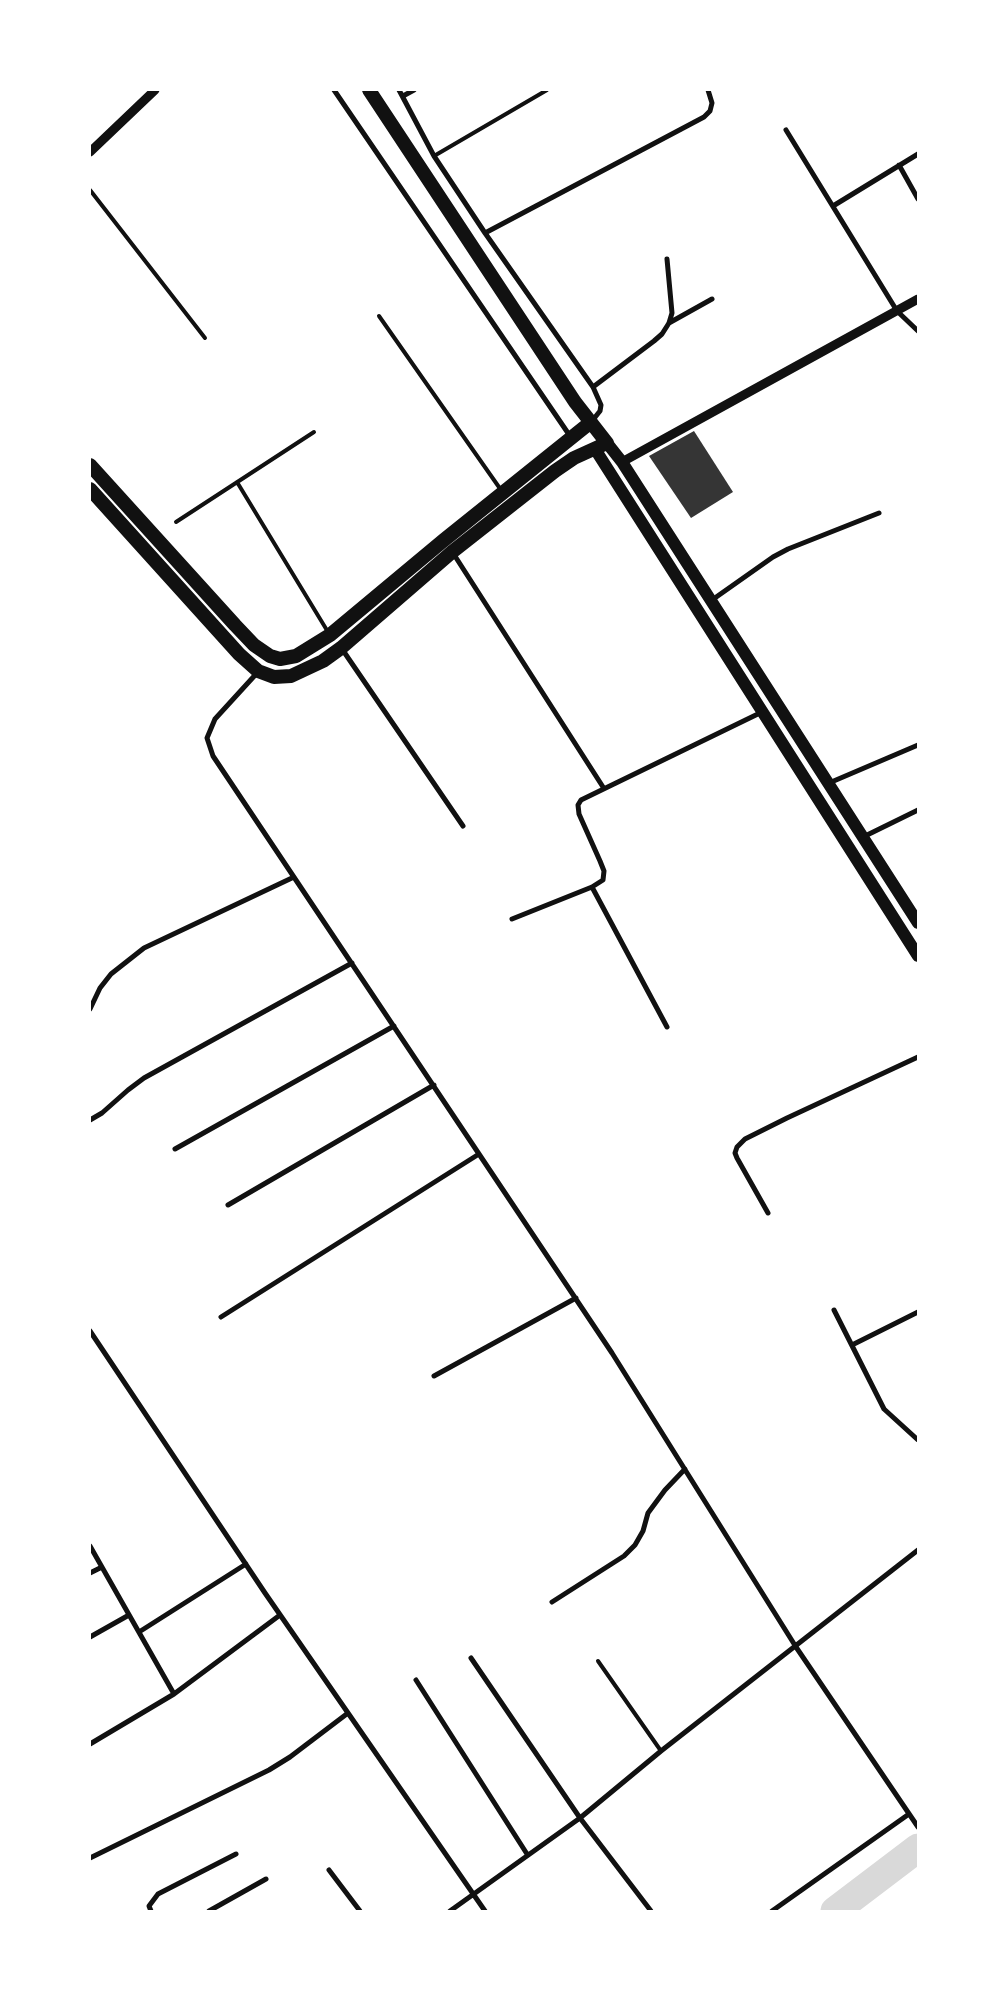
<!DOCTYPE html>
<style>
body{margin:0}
#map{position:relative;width:1008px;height:2001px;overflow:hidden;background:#fff;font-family:"Sofia Sans Condensed",sans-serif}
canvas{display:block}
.frame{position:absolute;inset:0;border:91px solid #fff;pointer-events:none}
</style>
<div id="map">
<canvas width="1008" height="2001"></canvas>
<div class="frame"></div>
</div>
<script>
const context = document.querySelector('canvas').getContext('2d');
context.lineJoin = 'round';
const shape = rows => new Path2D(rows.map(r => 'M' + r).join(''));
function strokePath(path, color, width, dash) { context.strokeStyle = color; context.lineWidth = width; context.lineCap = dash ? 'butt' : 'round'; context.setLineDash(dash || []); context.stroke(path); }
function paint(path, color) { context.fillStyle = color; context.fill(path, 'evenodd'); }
strokePath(shape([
 [835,1911,918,1848]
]), '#d9d9d9', 29);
paint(shape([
 [694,431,733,492,691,518,649,456]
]), '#353535');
strokePath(shape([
 [434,156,547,90],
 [90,190,205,338],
 [379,316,501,490],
 [237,482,328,632],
 [176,522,314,432],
 [598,1661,661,1751]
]), '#111', 4);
strokePath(shape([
 [334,90,570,436],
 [399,90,434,156,485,233,593,387,601,405,600,411,592,421],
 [403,96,414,90],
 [786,130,897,311,918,331],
 [899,165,918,199],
 [833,206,918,154],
 [485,233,704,117,710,111,712,103,708,90],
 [669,323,712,299],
 [593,387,654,341,662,334,669,323,672,313,667,259],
 [453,553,603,787],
 [712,600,773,557,788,549,879,513],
 [342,649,463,826],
 [257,673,215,719,207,738,213,756,612,1353,796,1647,918,1827],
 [829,783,918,745],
 [863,837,918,810],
 [592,887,667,1027],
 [512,919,592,887,603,880,604,871,600,861,579,814,578,805,581,800,762,712],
 [90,1009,100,988,111,974,144,948,294,877],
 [90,1120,102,1113,128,1090,144,1078,352,963],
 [175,1149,394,1026],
 [228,1205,434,1085],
 [768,1213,737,1158,735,1153,737,1147,745,1139,787,1118,918,1057],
 [834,1310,884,1409,918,1440],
 [221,1317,479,1154],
 [90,1331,265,1593,485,1911],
 [852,1345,918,1312],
 [434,1376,576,1298],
 [90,1546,174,1694],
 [90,1573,102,1567],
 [552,1602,624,1556,635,1545,643,1531,648,1513,665,1490,685,1469],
 [139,1632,246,1564],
 [90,1637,129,1615],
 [471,1658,580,1818,651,1911],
 [416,1680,527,1854],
 [90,1744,174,1694,280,1615],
 [90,1858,269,1770,290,1757,348,1713],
 [329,1870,360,1911],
 [151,1911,149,1906,158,1894,236,1854],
 [209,1911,266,1879],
 [450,1911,580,1818,661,1751,918,1550],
 [772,1911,909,1814]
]), '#111', 5);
strokePath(shape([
 [90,152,155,90],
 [622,462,918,299]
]), '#111', 9);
strokePath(shape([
 [607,443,622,462,918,923],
 [595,449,918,956]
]), '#111', 12);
strokePath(shape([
 [90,465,235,625,254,645,270,656,280,659,296,656,330,635,444,540,591,422],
 [90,489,239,654,258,671,274,677,291,676,323,661,341,648,452,552,555,471,574,458,607,443,575,402,369,90]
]), '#111', 14);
</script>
